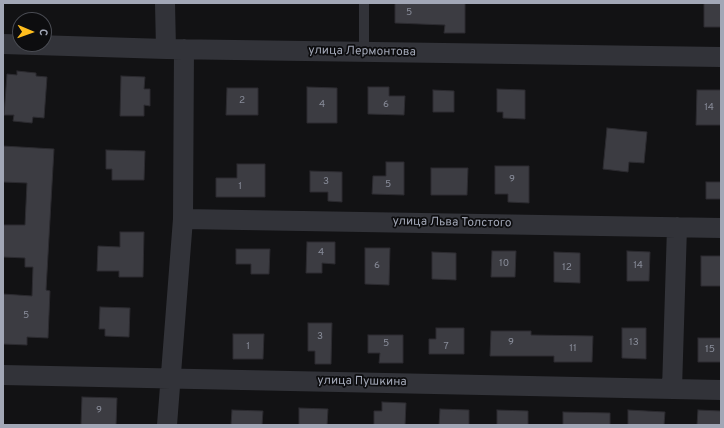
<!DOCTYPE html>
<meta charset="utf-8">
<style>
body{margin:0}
#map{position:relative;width:724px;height:428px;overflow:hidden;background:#121214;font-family:Overpass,sans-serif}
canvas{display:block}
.frame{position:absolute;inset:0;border:4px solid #a2a7b6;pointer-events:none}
.north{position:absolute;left:12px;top:12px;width:40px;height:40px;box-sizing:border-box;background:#0d0d0f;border:1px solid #494b52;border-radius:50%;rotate:92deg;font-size:11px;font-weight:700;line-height:16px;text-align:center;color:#a2a7b6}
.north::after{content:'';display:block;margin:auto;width:14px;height:18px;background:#ffbe1e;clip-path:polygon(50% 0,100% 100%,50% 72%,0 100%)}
</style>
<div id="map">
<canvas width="724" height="428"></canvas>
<div class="frame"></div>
<div class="north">С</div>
</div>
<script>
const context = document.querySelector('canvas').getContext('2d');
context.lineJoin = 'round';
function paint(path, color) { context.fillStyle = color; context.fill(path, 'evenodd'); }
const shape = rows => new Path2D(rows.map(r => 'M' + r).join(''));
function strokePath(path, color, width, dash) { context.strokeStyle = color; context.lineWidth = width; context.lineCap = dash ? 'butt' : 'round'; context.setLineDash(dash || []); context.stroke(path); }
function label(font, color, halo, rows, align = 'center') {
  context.font = font + ' Overpass,sans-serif'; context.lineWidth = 3.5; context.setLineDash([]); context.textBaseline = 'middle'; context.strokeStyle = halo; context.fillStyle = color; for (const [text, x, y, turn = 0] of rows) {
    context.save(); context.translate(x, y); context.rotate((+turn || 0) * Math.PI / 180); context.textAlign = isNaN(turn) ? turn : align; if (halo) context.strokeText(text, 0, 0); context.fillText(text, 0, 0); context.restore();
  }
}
const building = shape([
 [395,3,465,3,465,33,444,33,445,25,395,23,395,3],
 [704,3,721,3,721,27,704,27,704,3],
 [17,71,36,73,36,76,47,77,44,118,33,117,32,123,13,121,14,115,4,115,7,74,17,75,17,71],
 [121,76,145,77,144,89,150,89,150,106,144,105,144,116,120,116,121,76],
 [307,87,337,88,337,123,307,123,307,87],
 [368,87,389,87,389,96,405,96,404,115,368,114,368,87],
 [227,88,258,88,258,115,226,115,227,88],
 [497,89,525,90,525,119,503,118,503,112,497,112,497,89],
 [433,90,454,91,454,112,433,112,433,90],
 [697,90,721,90,721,125,696,125,697,90],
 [607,128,647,132,644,163,629,162,628,172,603,169,607,128],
 [3,146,54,149,46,290,50,291,48,338,27,337,27,345,3,344,3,294,32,296,33,267,25,267,25,258,3,257,3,225,25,225,27,183,3,182,3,146],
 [106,150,145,151,144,180,112,180,112,169,106,169,106,150],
 [386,162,404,162,404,195,372,194,373,176,386,176,386,162],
 [237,164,265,164,265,197,216,197,216,178,237,178,237,164],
 [495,166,529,166,529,203,508,202,508,194,495,194,495,166],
 [431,168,468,168,467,195,431,195,431,168],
 [310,171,342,172,342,202,328,201,328,192,310,192,310,171],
 [706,182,721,182,721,199,706,199,706,182],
 [120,232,144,232,143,277,119,277,119,271,97,271,98,246,120,247,120,232],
 [307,242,335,242,335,264,322,263,322,273,306,273,307,242],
 [365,248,390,248,389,285,365,284,365,248],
 [236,249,270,249,269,274,251,274,251,264,236,264,236,249],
 [492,251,516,251,515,277,491,277,492,251],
 [627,251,650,252,649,281,627,281,627,251],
 [432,252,456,253,456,280,432,279,432,252],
 [554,252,580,253,580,283,554,282,554,252],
 [701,256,721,256,721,286,701,286,701,256],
 [100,307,130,308,129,337,105,336,105,329,99,329,100,307],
 [308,323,332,323,331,364,315,364,315,351,308,351,308,323],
 [436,328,464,328,464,354,429,354,429,339,436,339,436,328],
 [622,328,646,328,646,359,622,358,622,328],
 [491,331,531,331,531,335,593,336,592,362,554,362,554,356,490,356,491,331],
 [233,334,264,334,263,359,233,359,233,334],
 [368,335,403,335,403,363,379,363,380,353,368,353,368,335],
 [698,338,721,338,721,362,698,362,698,338],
 [82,397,117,398,116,425,81,425,82,397],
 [382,402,406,403,405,425,374,425,374,411,382,411,382,402],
 [299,408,328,409,327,425,299,425,299,408],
 [440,409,469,410,469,425,439,425,440,409],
 [232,410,263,411,262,425,231,425,232,410],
 [497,410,528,411,528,425,497,425,497,410],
 [628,410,665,412,664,425,628,425,628,410],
 [698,410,721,411,721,425,697,425,698,410],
 [563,412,610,413,610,425,563,425,563,412]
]);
paint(building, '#3c3c42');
strokePath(building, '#2c2b30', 1);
strokePath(shape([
 [364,52,364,3]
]), '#323339', 10);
strokePath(shape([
 [165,3,166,49],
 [3,44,166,49,721,57],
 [183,219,721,228],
 [3,375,721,390],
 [672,389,677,227],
 [167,425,183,219,184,49]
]), '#323339', 20);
label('10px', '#888c99', null, [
 ["5",409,13],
 ["2",242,101],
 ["4",322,105],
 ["6",386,105],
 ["14",709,108],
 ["9",512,180],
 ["3",326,182],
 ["5",388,185],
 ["1",240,187],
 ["4",321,253],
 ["10",504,264],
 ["6",377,266],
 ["14",638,266],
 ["12",567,268],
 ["5",26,316],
 ["3",320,337],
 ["9",511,343],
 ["13",634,343],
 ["5",386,344],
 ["1",248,347],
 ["7",446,347],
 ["11",573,349],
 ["15",710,350],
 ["9",99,411]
]);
label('12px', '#a2a7b6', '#0d0d0f', [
 ["улица Лермонтова",362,52,1],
 ["улица Льва Толстого",452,223,1],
 ["улица Пушкина",362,382,1]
]);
</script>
